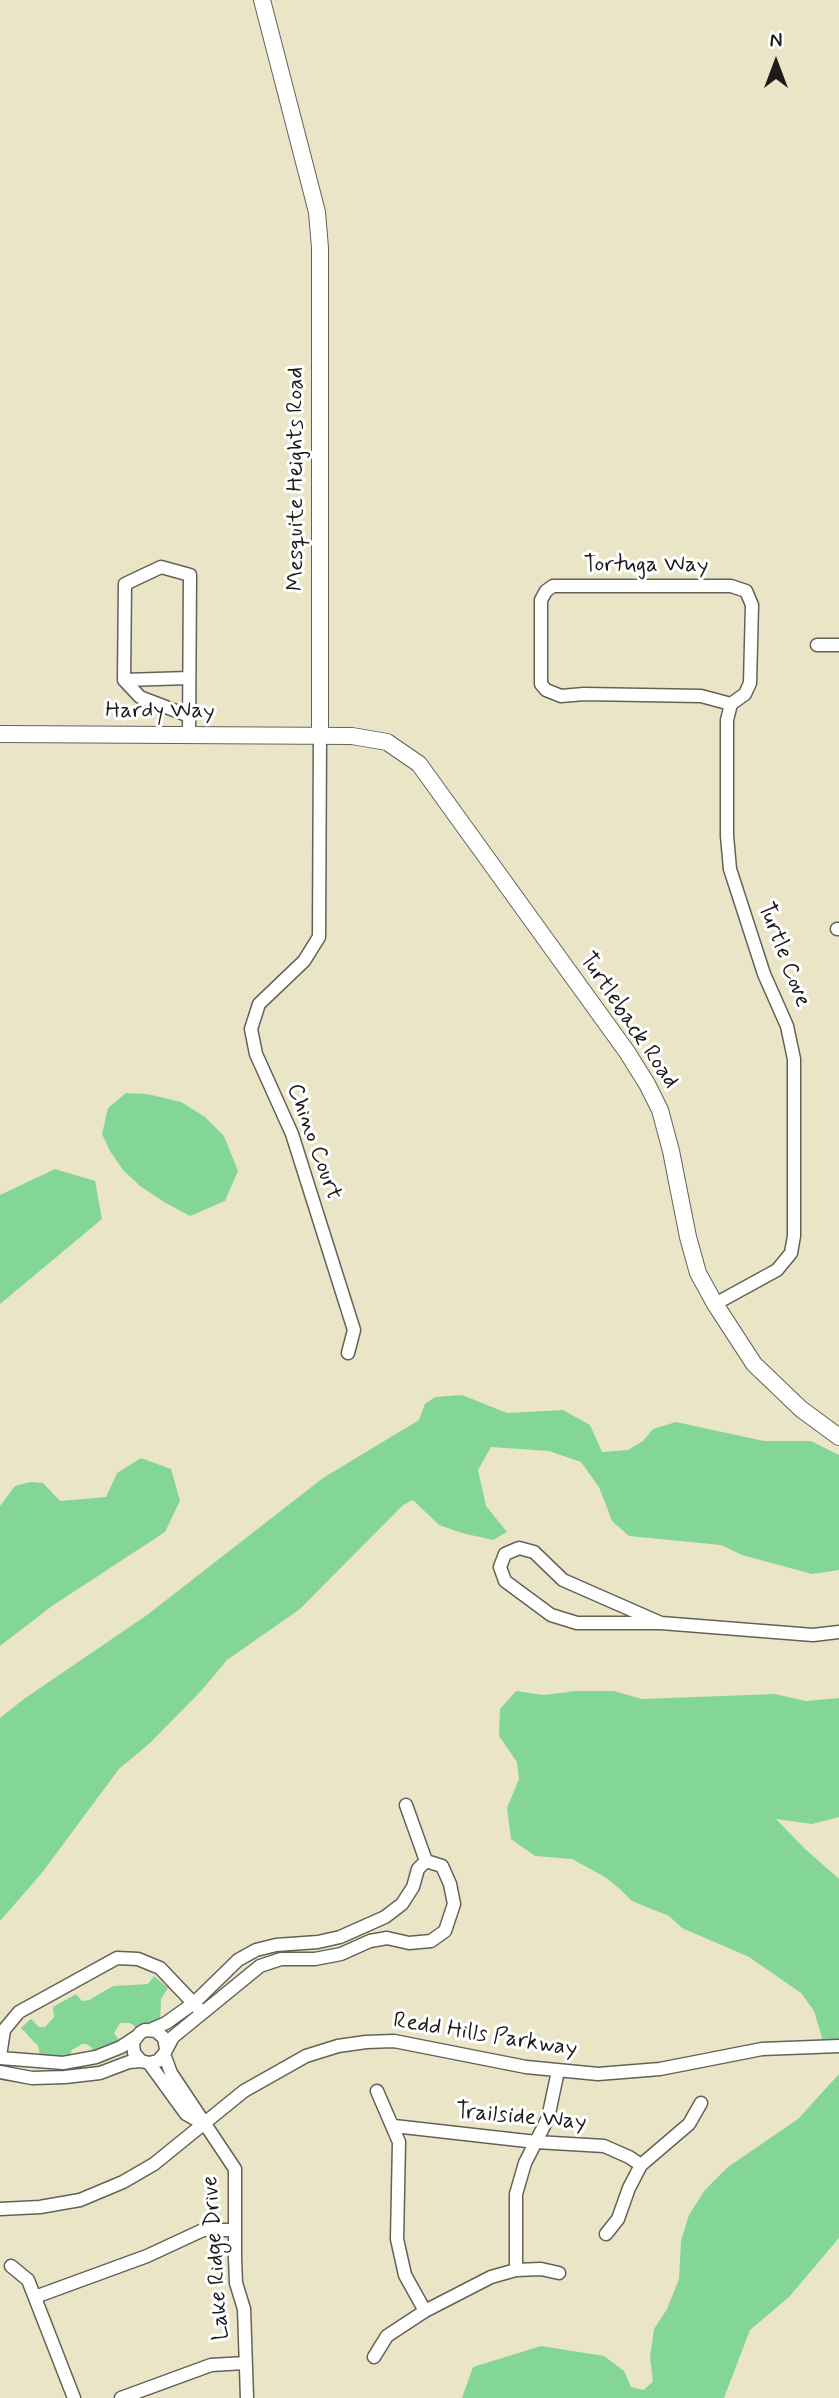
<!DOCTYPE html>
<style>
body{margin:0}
#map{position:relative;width:839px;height:2398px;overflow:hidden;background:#ebe5c7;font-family:Mynerve,sans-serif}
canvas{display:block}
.north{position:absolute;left:741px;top:28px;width:70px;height:70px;-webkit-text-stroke:5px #fff;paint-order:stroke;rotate:0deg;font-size:19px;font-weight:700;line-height:28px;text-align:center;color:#1c1c1c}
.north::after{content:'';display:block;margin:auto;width:24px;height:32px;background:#1c1c1c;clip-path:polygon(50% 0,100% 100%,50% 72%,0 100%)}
</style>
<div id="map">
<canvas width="839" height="2398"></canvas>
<div class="north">N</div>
</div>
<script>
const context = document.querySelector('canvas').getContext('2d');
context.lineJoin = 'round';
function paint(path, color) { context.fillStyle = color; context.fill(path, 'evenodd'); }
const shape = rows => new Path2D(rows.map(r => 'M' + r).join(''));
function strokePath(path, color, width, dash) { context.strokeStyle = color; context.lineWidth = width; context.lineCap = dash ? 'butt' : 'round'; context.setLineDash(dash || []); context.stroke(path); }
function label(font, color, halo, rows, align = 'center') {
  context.font = font + ' Mynerve,sans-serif'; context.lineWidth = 6; context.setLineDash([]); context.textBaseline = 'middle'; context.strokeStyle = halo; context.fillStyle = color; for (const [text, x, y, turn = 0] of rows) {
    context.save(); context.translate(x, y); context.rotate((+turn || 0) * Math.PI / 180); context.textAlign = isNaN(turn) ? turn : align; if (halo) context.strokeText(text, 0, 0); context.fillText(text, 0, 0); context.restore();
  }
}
paint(shape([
 [126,1093,147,1094,181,1102,205,1117,224,1136,238,1171,225,1201,190,1216,164,1202,140,1186,123,1170,110,1151,102,1134,108,1108],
 [55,1169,95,1181,102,1219,0,1304,0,1195],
 [462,1395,507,1413,563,1410,590,1425,602,1452,628,1450,643,1441,653,1429,676,1422,764,1441,811,1441,839,1455,839,1570,812,1574,742,1555,721,1545,629,1536,612,1521,599,1487,581,1462,549,1451,491,1447,478,1470,486,1506,507,1532,493,1540,462,1533,439,1525,413,1500,403,1505,300,1609,227,1660,201,1691,150,1743,119,1769,41,1874,0,1921,0,1718,24,1699,147,1615,323,1478,419,1420,425,1404,435,1397],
 [141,1458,171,1469,180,1501,165,1532,52,1606,0,1646,0,1506,15,1486,30,1482,43,1483,60,1501,106,1497,117,1473],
 [516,1691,543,1695,576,1691,614,1691,642,1699,775,1694,806,1701,839,1698,839,1817,812,1824,776,1819,804,1848,839,1879,839,2041,823,2041,814,2011,801,1993,749,1957,682,1928,669,1916,632,1901,620,1889,605,1877,572,1859,535,1856,511,1839,507,1808,519,1779,517,1762,499,1736,500,1709],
 [154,1976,168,1988,161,1999,160,2024,144,2024,136,2027,130,2023,120,2023,114,2033,120,2041,95,2055,91,2047,87,2044,82,2044,72,2050,69,2059,41,2060,38,2046,21,2028,31,2019,39,2027,45,2027,54,2017,53,2007,76,1994,82,2001,89,2000,113,1986,148,1984],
 [839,2074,839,2238,789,2297,750,2330,724,2398,462,2398,473,2367,541,2346,604,2356,624,2371,631,2387,644,2390,653,2381,650,2357,654,2329,667,2309,679,2279,681,2241,689,2215,705,2190,728,2167,798,2119]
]), '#84d697');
const minor = shape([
 [817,645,839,645],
 [124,680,140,697,189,716],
 [189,735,190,575,161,567,125,584,124,680,189,678],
 [320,736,319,937,304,961,259,1004,251,1029,256,1054,292,1134,354,1330,348,1353],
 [837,929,839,929],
 [715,1304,777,1270,791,1253,794,1236,794,1059,787,1026,764,974,730,869,727,836,727,720,731,704,745,694,750,683,752,605,746,591,731,586,553,586,546,591,541,600,541,684,546,690,561,696,584,694,701,696,731,704],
 [661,1623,563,1580,534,1552,519,1548,505,1554,500,1567,505,1581,551,1615,577,1623,661,1623,813,1635,839,1632],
 [406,1805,426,1861],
 [150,2030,166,2023,194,2003,238,1960,256,1950,276,1945,318,1942,340,1937,385,1917,402,1904,413,1887,418,1869,426,1861],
 [166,2049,164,2038,156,2031,145,2030,140,2033,133,2042,134,2053,141,2061,149,2063,158,2061,164,2054,173,2037,260,1966,281,1959,315,1959,341,1954,370,1941,387,1938,409,1943,431,1941,445,1931,454,1904,450,1884,442,1866,426,1861],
 [164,2054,171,2073,235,2169,235,2258,236,2283,244,2309,247,2398],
 [0,2056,4,2030,19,2012,117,1958,138,1959,160,1968,198,2008],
 [0,2058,63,2063,96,2057,121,2047,136,2037],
 [149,2063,186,2114,204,2124],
 [0,2072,32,2078,65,2077,100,2073,129,2062,141,2061],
 [377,2091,399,2142,397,2239,405,2275,425,2311],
 [394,2126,536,2142,604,2146,629,2157,641,2165],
 [0,2209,40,2207,80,2200,123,2182,154,2164,244,2091,306,2056,338,2046,366,2042,394,2041,526,2067,598,2074,660,2069,762,2049,839,2046],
 [606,2234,618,2219,629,2188,641,2165,689,2124,701,2103],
 [11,2266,28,2280,74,2398],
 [516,2270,516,2194,525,2163,548,2118,558,2071],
 [35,2297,147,2256,203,2230,235,2230],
 [374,2357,387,2336,425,2311,491,2277,516,2270,541,2269,559,2273],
 [121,2398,211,2365,245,2363]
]);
const major = shape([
 [262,0,317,212,320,248,320,736],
 [0,734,352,736,387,742,419,764,627,1052,647,1084,660,1110,671,1151,688,1237,698,1273,715,1304,754,1364,801,1409,839,1437]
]);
strokePath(minor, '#646258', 15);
strokePath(major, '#646258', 18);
strokePath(minor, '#fff', 12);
strokePath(major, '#fff', 16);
label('23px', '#1c1c1c', '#fff', [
 ["Mesquite Heights Road",297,479,-90],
 ["Tortuga Way",646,566],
 ["Hardy Way",160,712],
 ["Turtle Cove",783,955,69],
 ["Turtleback Road",628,1021,56],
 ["Chino Court",313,1142,70],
 ["Redd Hills Parkway",485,2036,9],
 ["Trailside Way",521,2118,5],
 ["Lake Ridge Drive",217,2258,-94]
]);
</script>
